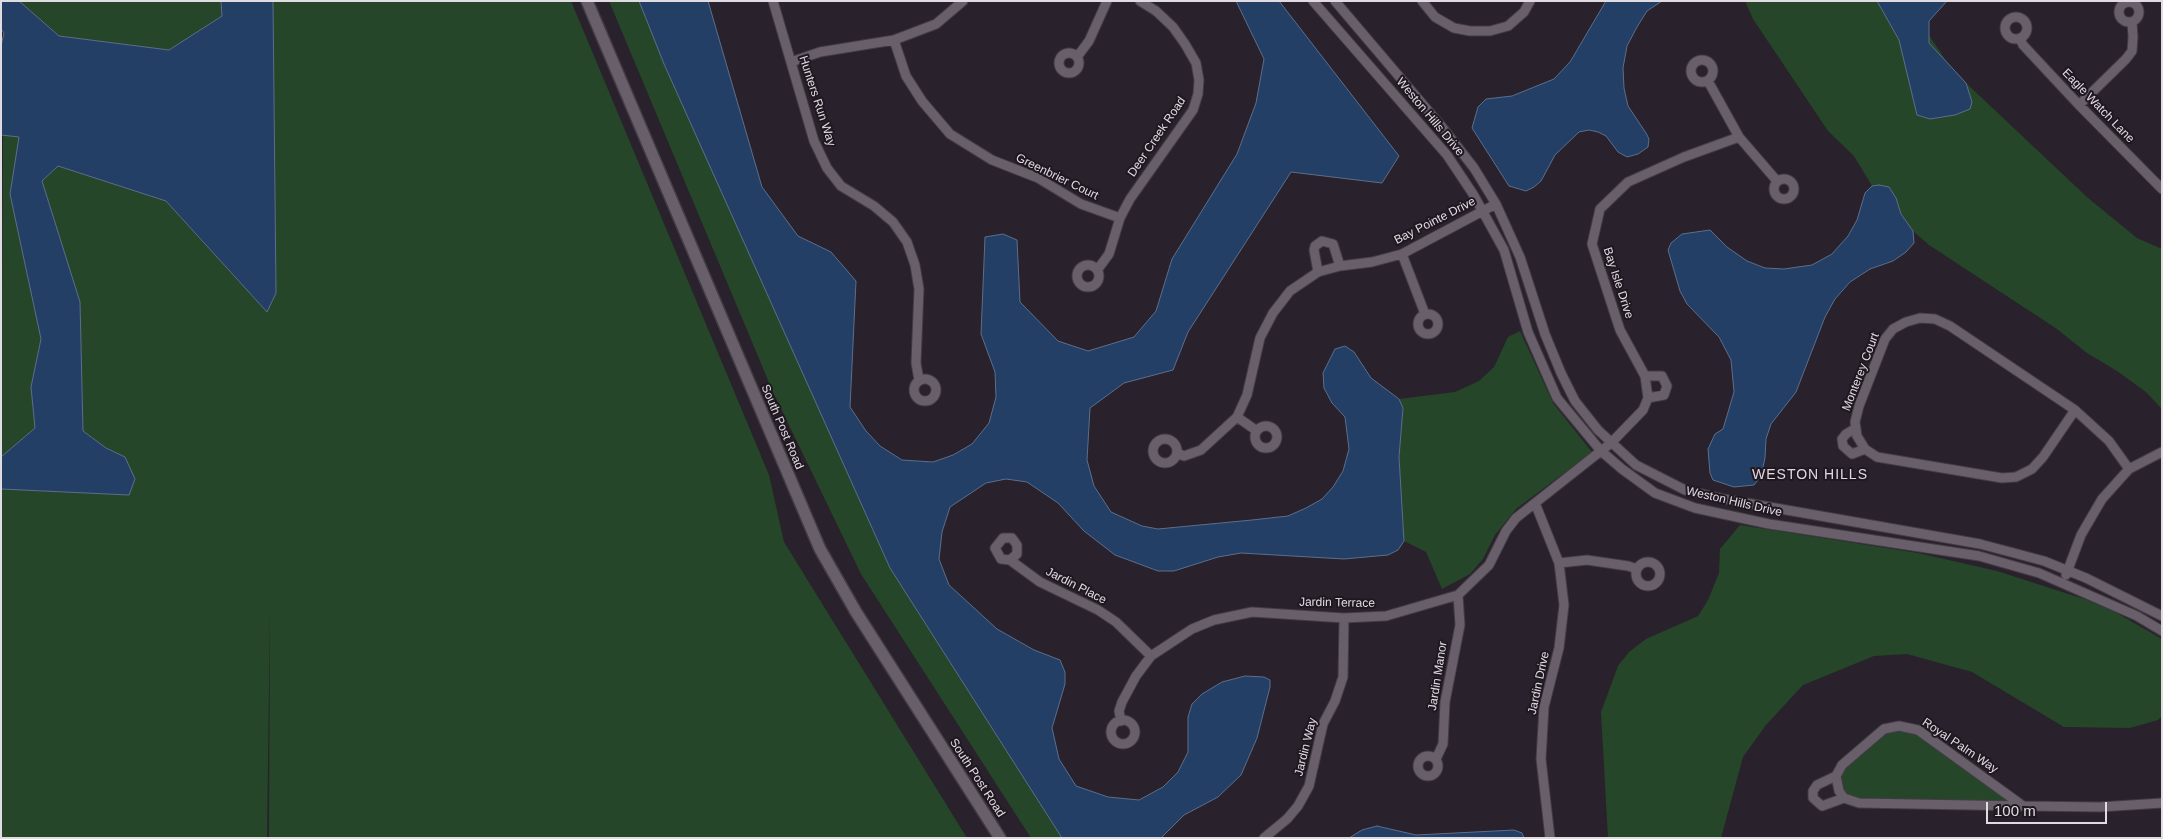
<!DOCTYPE html>
<style>
body{margin:0}
#map{position:relative;width:2163px;height:839px;overflow:hidden;background:#29212b;font-family:Helvetica,sans-serif}
canvas{display:block}
.frame{position:absolute;inset:0;border:2px solid #e1dbe2;pointer-events:none}
.scale{position:absolute;left:1986px;top:802px;width:121px;height:22px;box-sizing:border-box;border:2px solid #e1dbe2;border-top:0;padding-left:6px;font-size:15px;line-height:18px;white-space:nowrap;color:#e1dbe2;-webkit-text-stroke:4px #201821;paint-order:stroke}
</style>
<div id="map">
<canvas width="2163" height="839"></canvas>
<div class="frame"></div>
<div class="scale">100 m</div>
</div>
<script>
const context = document.querySelector('canvas').getContext('2d');
context.lineJoin = 'round';
function paint(path, color) { context.fillStyle = color; context.fill(path, 'evenodd'); }
const shape = rows => new Path2D(rows.map(r => 'M' + r).join(''));
function strokePath(path, color, width, dash) { context.strokeStyle = color; context.lineWidth = width; context.lineCap = dash ? 'butt' : 'round'; context.setLineDash(dash || []); context.stroke(path); }
function label(font, color, halo, rows, align = 'center') {
  context.font = font + ' Helvetica,sans-serif'; context.lineWidth = 4; context.setLineDash([]); context.textBaseline = 'middle'; context.strokeStyle = halo; context.fillStyle = color; for (const [text, x, y, turn = 0] of rows) {
    context.save(); context.translate(x, y); context.rotate((+turn || 0) * Math.PI / 180); context.textAlign = isNaN(turn) ? turn : align; if (halo) context.strokeText(text, 0, 0); context.fillText(text, 0, 0); context.restore();
  }
}
paint(shape([
 [19,1,221,1,222,16,169,50,59,36],
 [273,1,571,1,769,475,784,542,967,838,269,838,270,611,267,838,1,838,1,489,129,495,125,457,106,448,83,431,80,302,42,181,58,166,166,201,267,312,276,293],
 [609,1,639,1,890,568,1062,838,1031,838,861,574,773,392],
 [1745,1,1906,1,1947,62,1966,83,2088,198,2137,238,2162,249,2162,409,2146,392,2117,371,2087,353,2057,329,1929,245,1913,231,1901,214,1896,198,1879,185,1872,186,1854,156,1828,131,1753,19],
 [3,134,19,137,10,194,41,339,31,387,35,428,1,457],
 [1520,331,1553,403,1592,452,1516,509,1495,535,1483,559,1470,574,1442,589,1426,552,1404,541,1399,457,1403,409,1399,399,1455,392,1479,381,1494,367,1508,337],
 [1740,525,1918,553,1997,571,2084,599,2115,612,2162,639,2162,716,2158,720,2130,728,2064,727,1972,672,1907,654,1874,656,1803,685,1766,725,1743,757,1721,838,1608,838,1601,712,1618,666,1629,652,1646,639,1698,616,1708,600,1719,573,1720,549],
 [1908,727,2023,806,1859,803,1844,798,1836,776,1884,729]
]), '#264629');
const water = shape([
 [1,1,19,1,59,36,169,50,222,16,221,1,273,1,276,293,267,312,166,201,58,166,42,181,80,302,83,431,106,448,125,457,135,479,129,495,1,489,1,457,35,428,31,387,41,339,10,194,19,137,1,135,1,46,4,33,1,29,1,1],
 [639,1,708,1,762,187,798,236,831,252,856,281,850,407,866,431,880,446,902,460,933,462,953,455,972,444,989,423,996,397,995,372,981,334,985,237,1003,234,1017,240,1020,302,1058,341,1088,351,1134,337,1156,311,1172,259,1237,154,1256,103,1264,59,1236,1,1279,1,1399,156,1382,183,1291,172,1188,332,1173,370,1124,383,1090,408,1087,460,1094,486,1111,512,1142,526,1158,529,1252,520,1288,516,1306,508,1322,499,1333,487,1343,471,1349,449,1345,417,1332,403,1324,388,1323,373,1335,349,1345,346,1354,352,1371,378,1399,399,1403,408,1399,457,1404,541,1398,550,1388,555,1344,559,1241,553,1218,557,1174,571,1158,571,1115,555,1084,531,1058,503,1027,482,1006,479,986,483,950,507,942,532,939,559,949,585,997,629,1034,650,1060,660,1065,672,1065,684,1052,728,1059,759,1076,786,1108,797,1139,800,1163,787,1178,772,1188,752,1188,717,1192,704,1202,694,1222,682,1245,676,1264,677,1270,680,1270,687,1257,738,1241,775,1218,797,1184,815,1161,838,1062,838,890,568,664,64,639,1],
 [1606,1,1662,1,1647,11,1637,27,1627,46,1623,68,1624,88,1628,106,1646,133,1649,139,1648,147,1638,154,1627,157,1618,152,1606,136,1598,132,1589,130,1579,132,1555,155,1541,181,1534,187,1526,191,1509,186,1472,128,1478,107,1486,99,1512,96,1554,79,1570,62,1606,1],
 [1877,1,1947,1,1929,21,1929,43,1966,83,1972,102,1970,109,1955,115,1930,119,1917,115,1899,40,1877,1],
 [1879,185,1889,187,1896,198,1901,214,1913,231,1914,243,1906,252,1893,261,1870,269,1850,282,1835,299,1825,317,1796,392,1771,424,1766,439,1765,458,1761,476,1754,485,1734,487,1713,480,1710,473,1708,449,1715,434,1723,429,1734,392,1731,360,1719,337,1687,304,1680,291,1668,250,1671,243,1682,234,1710,230,1727,247,1747,261,1765,268,1784,269,1812,265,1832,254,1848,236,1857,220,1865,193,1872,186,1879,185],
 [1377,826,1416,835,1514,830,1522,833,1524,838,1349,838,1362,830,1377,826]
]);
paint(water, '#243f66');
strokePath(water, '#5d6e8b', 1);
const minor = shape([
 [773,1,814,141,827,168,841,186,874,206,893,222,907,242,915,265,919,289,916,363,919,380],
 [1313,1,1447,155,1473,194,1504,250,1528,332,1557,398,1601,451,1622,469,1655,493,1695,508,1769,524,1979,556,2039,573,2137,616,2162,631],
 [1335,1,1442,127,1474,168,1496,204,1520,257,1545,334,1561,373,1575,401,1598,430,1636,465,1685,490,1724,499,1980,544,2044,561,2086,578,2162,616],
 [1422,1,1435,17,1454,28,1470,31,1490,31,1508,26,1524,12,1530,1],
 '2119 12a10 10 0 1 1 20 0a10 10 0 1 1-20 0Z',
 '2005 28a11 11 0 1 1 22 0a11 11 0 1 1-22 0Z',
 [2020,38,2023,45,2079,105,2162,189],
 [894,40,906,76,922,101,950,134,992,160,1038,178,1081,204,1120,218],
 '1059 63a10 10 0 1 1 20 0a10 10 0 1 1-20 0Z',
 [1077,57,1089,41,1107,1],
 '1691 71a11 11 0 1 1 22 0a11 11 0 1 1-22 0Z',
 [791,62,820,52,894,40,936,24,963,1],
 [1708,81,1739,137,1777,181],
 [2079,105,2126,59,2132,51,2133,37,2132,22],
 '1774 189a10 10 0 1 1 20 0a10 10 0 1 1-20 0Z',
 [1402,254,1425,314],
 '1077 276a11 11 0 1 1 22 0a11 11 0 1 1-22 0Z',
 [1098,269,1109,254,1120,218,1130,199,1193,110,1198,94,1199,80,1196,63,1185,44,1173,27,1156,11,1140,1],
 [1318,272,1314,250,1315,246,1322,241,1333,244,1340,266],
 '1418 324a10 10 0 1 1 20 0a10 10 0 1 1-20 0Z',
 [1645,376,1662,376,1667,386,1664,395,1648,398],
 '914 390a11 11 0 1 1 22 0a11 11 0 1 1-22 0Z',
 [2075,410,2043,457,2032,469,2016,477,2002,478,1877,457,1865,449,1857,436,1855,422,1859,406,1885,339,1893,329,1906,322,1920,318,1935,319,1950,326,2075,410,2109,441,2129,469],
 [1237,417,1257,431],
 '1255 437a11 11 0 1 1 22 0a11 11 0 1 1-22 0Z',
 [1856,428,1846,434,1842,439,1843,446,1852,454,1865,449],
 '1153 451a12 12 0 1 1 24 0a12 12 0 1 1-24 0Z',
 [1177,453,1184,456,1201,450,1237,417,1247,395,1260,338,1273,313,1290,291,1318,272,1340,266,1372,262,1402,254,1496,204],
 [1535,503,1559,563,1564,605,1559,648,1544,707,1541,759,1550,838],
 [1010,560,1017,554,1017,545,1012,538,1003,538,995,548,1001,559,1010,560,1040,582,1098,610,1116,622,1151,656],
 '1636 574a12 12 0 1 1 24 0a12 12 0 1 1-24 0Z',
 [1559,563,1587,560,1628,566,1637,569],
 [2066,575,2081,535,2102,499,2129,469,2162,452],
 '1111 732a12 12 0 1 1 24 0a12 12 0 1 1-24 0Z',
 [1121,721,1119,711,1122,702,1136,676,1151,656,1192,629,1214,620,1252,612,1344,618,1386,616,1458,595,1489,565,1506,531,1516,518,1611,443,1643,410,1648,398,1645,376,1620,330,1592,244,1600,209,1628,182,1684,157,1739,137],
 [1899,726,1918,730,2023,806,1859,803,1844,798,1839,791,1836,776,1842,765,1884,729,1899,726],
 '1418 766a10 10 0 1 1 20 0a10 10 0 1 1-20 0Z',
 [1436,759,1443,744,1445,702,1460,625,1458,595],
 [1836,776,1817,785,1813,791,1813,798,1822,806,1844,798],
 [2023,806,2100,807,2162,803],
 [1264,838,1287,819,1298,806,1309,786,1323,724,1335,701,1343,677,1344,618]
]);
const tertiary = shape([
 [587,1,820,549,856,612,1000,838]
]);
strokePath(minor, '#443c45', 11);
strokePath(tertiary, '#443c45', 14);
strokePath(minor, '#685f6a', 9);
strokePath(tertiary, '#685f6a', 11);
label('12px', '#e1dbe2', '#201821', [
 ["Hunters Run Way",817,101,72],
 ["Eagle Watch Lane",2098,106,46],
 ["Weston Hills Drive",1430,117,50],
 ["Deer Creek Road",1157,137,-56],
 ["Greenbrier Court",1057,177,26],
 ["Bay Pointe Drive",1435,221,-27],
 ["Bay Isle Drive",1618,283,72],
 ["Monterey Court",1861,372,-69],
 ["South Post Road",782,427,67],
 ["Weston Hills Drive",1734,502,13],
 ["Jardin Place",1076,586,27],
 ["Jardin Terrace",1337,603,1],
 ["Jardin Manor",1438,676,-81],
 ["Jardin Drive",1539,683,-78],
 ["Royal Palm Way",1960,746,34],
 ["Jardin Way",1306,747,-76],
 ["South Post Road",977,778,57]
]);
context.letterSpacing = '1px';
label('14px', '#e2d7e4', '#201821', [
 ["WESTON HILLS",1810,475]
]);
context.letterSpacing = '0px';
</script>
